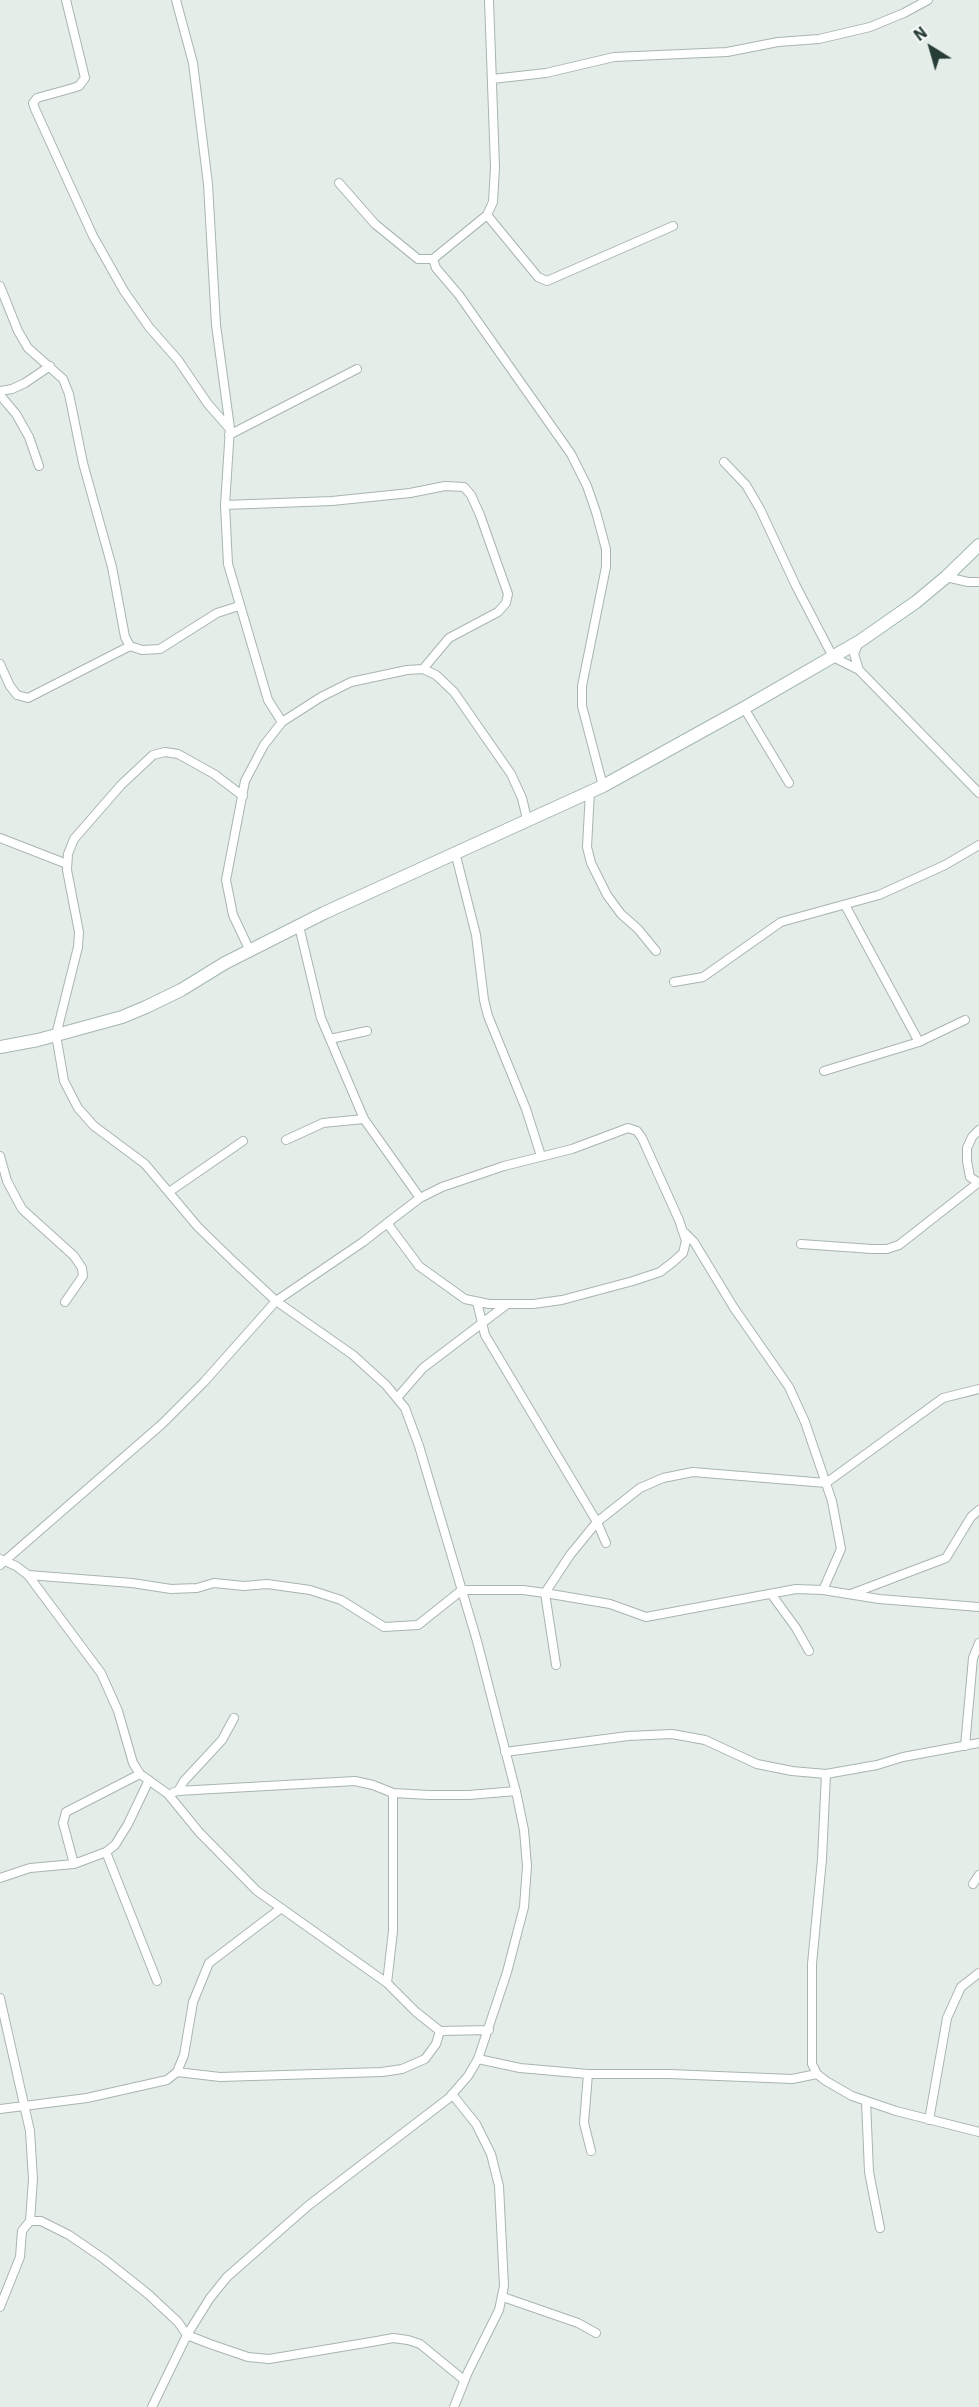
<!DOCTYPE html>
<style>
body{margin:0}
#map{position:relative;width:979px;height:2407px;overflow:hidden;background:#e5ede9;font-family:"IBM Plex Sans",sans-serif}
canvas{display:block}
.north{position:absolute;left:901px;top:18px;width:60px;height:60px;-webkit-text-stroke:4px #f5f9f7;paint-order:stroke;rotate:323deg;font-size:16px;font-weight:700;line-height:24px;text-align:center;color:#263d37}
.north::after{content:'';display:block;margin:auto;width:21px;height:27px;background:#263d37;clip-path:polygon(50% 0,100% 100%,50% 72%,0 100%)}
</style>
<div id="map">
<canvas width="979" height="2407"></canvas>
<div class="north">N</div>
</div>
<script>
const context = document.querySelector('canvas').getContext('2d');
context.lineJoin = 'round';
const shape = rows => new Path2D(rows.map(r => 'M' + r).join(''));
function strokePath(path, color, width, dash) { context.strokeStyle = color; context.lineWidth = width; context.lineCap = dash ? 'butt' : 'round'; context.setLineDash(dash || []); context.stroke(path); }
const street = shape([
 [66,0,85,78,79,86,73,88,37,98,33,103,35,109,93,236,124,291,149,327,178,360,208,404,229,428],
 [176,0,193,63,208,184,216,325,230,428,225,505,228,564,268,700,282,722],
 [492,79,546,73,614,57,727,52,778,42,819,39,870,27,904,13,928,0],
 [339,183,375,224,418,259,433,259,487,215,493,202,495,167,489,0],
 [487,215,538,277,547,281,673,226],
 [433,259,436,268,459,295,571,454,587,486,596,512,606,549,606,567,582,686,582,706,603,786],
 [0,286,18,331,28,348,63,379,69,394,83,463,112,567,125,637,130,646,142,650,160,649,217,613,239,606],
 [0,391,12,389,25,383,50,366],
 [0,395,16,414,29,437,39,466],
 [229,435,357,369],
 [724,462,746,485,760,509,796,586,833,657,859,670,979,793],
 [225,505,332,501,410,493,445,486,464,487,471,495,480,515,508,594,506,603,498,612,449,638,423,669],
 [946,577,968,582,979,582],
 [859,642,854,654,859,670],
 [0,664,10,686,17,695,28,698,130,646],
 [744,708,789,783],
 [590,791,587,847,591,863,607,895,621,914,638,929,656,951],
 [0,838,67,864],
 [455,852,476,935,484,1000,488,1016,526,1109,541,1156],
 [299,926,321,1018,364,1119],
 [250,951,233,915,226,880,245,781,264,745,282,722,321,697,351,682,407,670,423,669,436,675,454,692,511,774,522,798,527,819],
 [674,982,703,977,781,922,879,895,945,865,979,845],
 [330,1039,367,1031],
 [919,1042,965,1020],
 [824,1071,919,1042,845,905],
 [979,1130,972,1137,967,1148,967,1161,970,1177,979,1183],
 [286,1140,323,1123,364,1119,420,1198],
 [0,1156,7,1181,22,1209,74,1256,82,1268,83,1276,65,1302],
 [169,1192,243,1141],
 [685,1233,694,1242,734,1308,789,1387,805,1422,832,1501,841,1549,823,1590],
 [801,1244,872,1249,887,1249,899,1245,978,1183],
 [477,1302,485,1335,597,1522,606,1543],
 [397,1398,423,1368,506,1305],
 [0,1559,16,1566,28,1575,101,1673,118,1711,133,1763,140,1774,168,1794,199,1832,257,1891,387,1983,416,2012,440,2031,489,2030],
 [0,1565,162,1424,204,1382,276,1301,363,1242,395,1217,420,1198,442,1187,504,1166,572,1149,628,1128,637,1131,642,1138,679,1220,686,1241,683,1253,673,1262,660,1272,633,1281,562,1300,533,1304,489,1304,465,1299,419,1266,387,1223],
 [28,1575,132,1583,171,1589,197,1588,214,1583,244,1586,267,1584,310,1590,341,1600,384,1627,418,1625,462,1590,523,1590,545,1593,610,1604,646,1617,796,1589,823,1590,879,1599,979,1607],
 [851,1594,946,1558,971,1517,979,1510],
 [772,1595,796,1628,809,1651],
 [556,1665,545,1593,570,1555,597,1522,640,1488,663,1478,693,1472,826,1483,943,1398,979,1389],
 [965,1746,973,1658,979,1643],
 [505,1752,628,1736,672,1734,705,1740,757,1764,792,1771,826,1774,877,1765,903,1757,979,1743],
 [826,1774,822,1859,812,1964,812,2064,817,2074,826,2081,852,2096,896,2111,979,2132],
 [178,1791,355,1781,373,1785,393,1793,429,1795,469,1795,516,1791],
 [174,1792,178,1791,184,1781,222,1740,234,1718],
 [106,1852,157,1981],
 [74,1864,63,1823,66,1812,140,1774],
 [0,1878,30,1868,74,1864,106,1852,115,1845,128,1824,149,1780],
 [973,1884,979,1875],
 [387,1983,393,1931,393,1793],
 [0,1998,30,2131,33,2179,30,2221],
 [478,2059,520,2068,588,2074,669,2074,792,2079,817,2074],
 [177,2072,220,2077,382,2072,402,2069,425,2059,436,2044,440,2031],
 [588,2074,584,2123,591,2151],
 [452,2094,476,2124,491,2154,499,2186,504,2286,499,2310,468,2372,454,2407],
 [866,2101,869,2172,880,2228],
 [0,2109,87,2098,167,2080,177,2072,184,2055,193,2002,209,1963,280,1909],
 [929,2120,947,2018,961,1987,979,1973],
 [503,2297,578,2323,596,2333],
 [0,2307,20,2257,22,2231,30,2221,41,2221,69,2235,104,2259,148,2294,178,2322,187,2335,210,2344,248,2357,269,2359,377,2341,393,2338,408,2340,420,2344,464,2380],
 [152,2407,187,2335,210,2298,227,2277,309,2205,449,2098,468,2076,478,2059,507,1972,524,1907,527,1866,524,1830,517,1796,477,1641,419,1446,405,1408,386,1385,353,1355,276,1301,234,1262,198,1227,145,1164,94,1126,78,1108,64,1081,56,1035,78,947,79,932,67,870,68,854,74,839,121,785,153,755,165,752,178,754,214,774,243,796]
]);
const secondary = shape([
 [0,1047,38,1040,122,1017,146,1007,181,990,225,963,324,913,603,786,744,708,860,641,916,602,946,577,979,545]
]);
strokePath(street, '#a8b5b0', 10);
strokePath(secondary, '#a4b7b1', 14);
strokePath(street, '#fff', 8);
strokePath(secondary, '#fff', 12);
</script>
